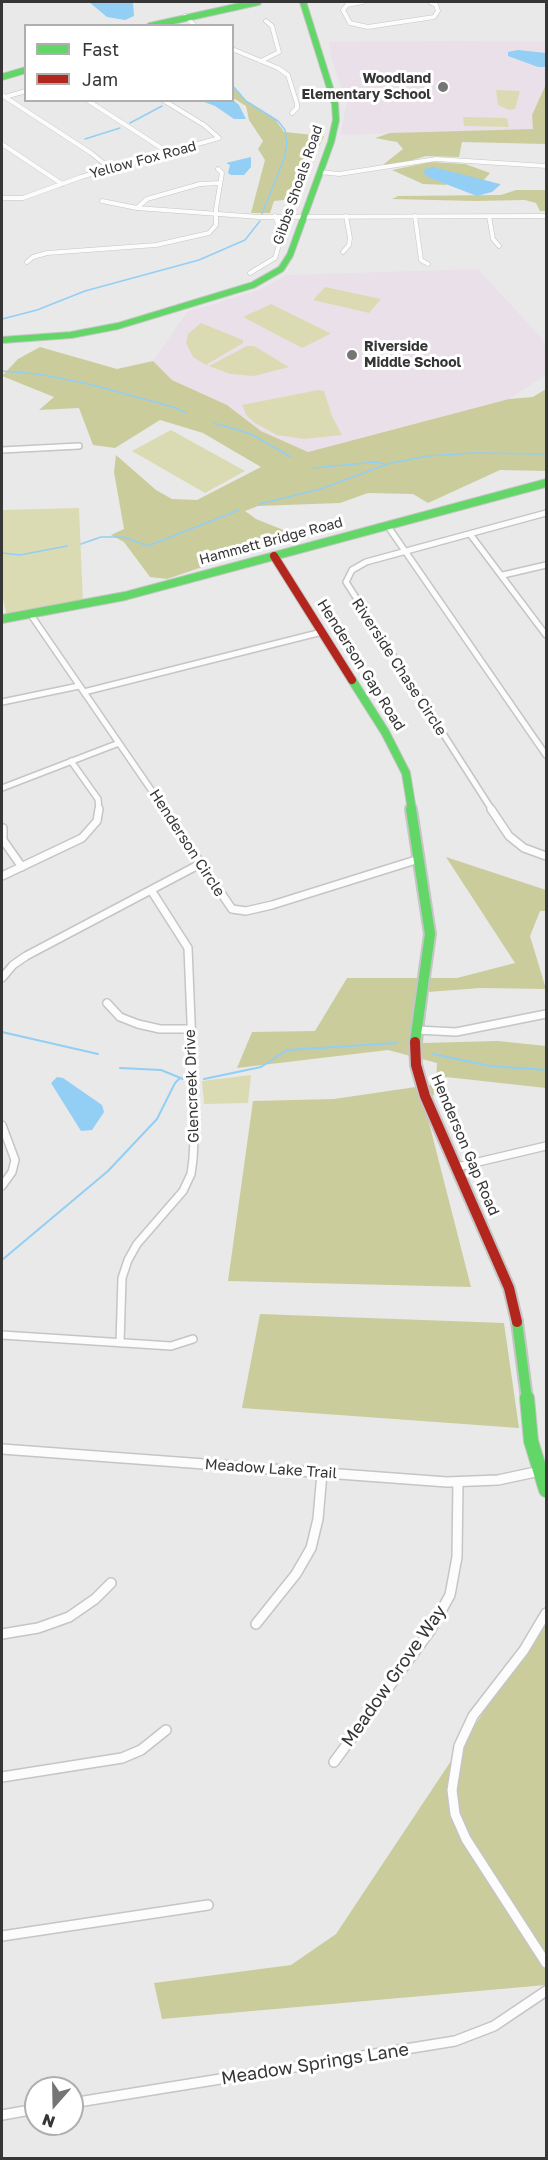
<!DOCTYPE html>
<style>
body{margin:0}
#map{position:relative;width:548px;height:2160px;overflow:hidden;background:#e9e9e9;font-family:"Golos Text",sans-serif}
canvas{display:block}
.frame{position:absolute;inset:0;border:3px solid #363636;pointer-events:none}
.legend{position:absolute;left:24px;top:24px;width:210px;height:78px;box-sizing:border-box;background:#fff;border:2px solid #afafaf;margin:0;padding:8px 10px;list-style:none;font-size:18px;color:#363636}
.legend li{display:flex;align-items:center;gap:12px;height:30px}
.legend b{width:30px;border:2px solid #afafaf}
.north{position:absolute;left:24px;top:2076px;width:60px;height:60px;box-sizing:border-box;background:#fff;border:2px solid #afafaf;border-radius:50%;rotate:200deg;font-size:16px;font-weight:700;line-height:24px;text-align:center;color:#363636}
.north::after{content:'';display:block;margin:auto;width:21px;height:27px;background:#757575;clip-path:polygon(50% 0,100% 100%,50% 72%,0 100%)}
</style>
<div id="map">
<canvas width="548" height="2160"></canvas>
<div class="frame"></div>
<ul class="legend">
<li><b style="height:8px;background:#63d668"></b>Fast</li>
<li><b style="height:8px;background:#b3261e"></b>Jam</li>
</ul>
<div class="north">N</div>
</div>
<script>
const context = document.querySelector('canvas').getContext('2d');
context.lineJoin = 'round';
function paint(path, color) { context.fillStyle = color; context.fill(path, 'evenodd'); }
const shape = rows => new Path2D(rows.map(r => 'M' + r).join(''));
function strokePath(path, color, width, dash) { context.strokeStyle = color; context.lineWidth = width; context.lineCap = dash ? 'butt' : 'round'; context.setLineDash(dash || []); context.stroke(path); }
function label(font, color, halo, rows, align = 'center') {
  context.font = font + ' "Golos Text",sans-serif'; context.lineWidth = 6; context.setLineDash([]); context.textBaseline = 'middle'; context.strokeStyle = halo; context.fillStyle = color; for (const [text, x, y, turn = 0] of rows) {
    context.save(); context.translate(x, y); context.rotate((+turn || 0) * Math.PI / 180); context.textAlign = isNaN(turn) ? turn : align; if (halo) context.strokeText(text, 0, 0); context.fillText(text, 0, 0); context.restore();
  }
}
paint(shape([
 [457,41,546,42,546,84,532,115,534,129,340,135,347,103,332,60,329,42],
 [478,269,544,341,546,349,546,375,509,399,308,452,261,431,227,405,172,380,153,361,187,312,259,290,287,275]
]), '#eae0ea');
paint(shape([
 [496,90,520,91,515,109,509,110,498,105],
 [463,117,507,118,509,127,464,126],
 [325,287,381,299,369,313,313,300],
 [271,304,330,333,330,334,302,348,243,317],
 [201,323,243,340,243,343,206,365,193,357,186,343,188,334],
 [247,346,254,346,289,367,254,376,230,374,209,366],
 [318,390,324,391,332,416,342,435,304,439,277,435,255,423,247,416,242,405],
 [171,430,245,471,205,493,132,451],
 [79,508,83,602,7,616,2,594,2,510],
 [251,1075,248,1103,204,1104,202,1081]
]), '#dadbb3');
paint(shape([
 [546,84,546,144,462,142,459,157,426,156,386,168,384,164,403,149,397,142,375,138,390,133,533,129,532,115],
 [232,86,245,100,275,119,284,132,324,136,294,199,274,201,270,213,251,213,265,160,258,149,263,141,249,120,246,106,233,98],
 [431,162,465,164,490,173,483,181,436,168,426,172,447,185,423,184,392,170],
 [516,190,546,190,546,211,540,211,536,203,525,200,475,201,392,199,398,196,501,195],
 [40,347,117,369,153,361,172,380,227,405,261,431,308,452,509,399,533,397,546,389,546,471,500,470,428,503,413,494,368,493,340,503,258,506,245,511,256,519,296,535,167,579,150,577,124,542,111,535,124,529,114,472,116,455,156,490,172,499,197,500,261,467,203,433,160,420,115,448,93,445,79,408,39,410,54,397,2,376,18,359],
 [446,857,546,890,546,911,540,911,530,936,546,989,480,988,428,992,423,1043,498,1041,546,1046,546,1088,446,1077,425,1107,471,1287,228,1281,253,1101,334,1099,436,1084,437,1063,388,1050,237,1068,252,1032,315,1031,347,978,457,978,515,963],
 [260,1314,504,1323,519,1428,242,1408],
 [546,1618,546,1985,162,2019,154,1983,291,1965,336,1934]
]), '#cbcc9b');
paint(shape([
 [89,2,133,2,134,16,125,20,107,17],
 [518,50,546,53,546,67,538,67,508,56,508,52],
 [233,100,239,105,246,119,234,119,215,106,202,101],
 [251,157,251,167,244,175,231,175,228,173,230,165,226,163],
 [433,167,500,184,500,185,492,192,477,196,430,178,423,173,425,169],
 [57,1077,63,1078,102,1105,104,1112,92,1130,81,1131,51,1083]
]), '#93cef4');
strokePath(shape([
 [232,85,246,101,278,121,285,130,287,144,284,159,262,214],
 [130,123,162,106],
 [85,139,120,128],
 [2,319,37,310,85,291,199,260,245,240,260,221],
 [2,371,38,374,89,384,173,407,186,413],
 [214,423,251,434,291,457],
 [313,468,376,462,384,464],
 [259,504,321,489,387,464,428,456,474,453,546,454],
 [81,544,101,537,123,537,148,546,239,510],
 [2,553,20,555,67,546]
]), '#93cef4', 1.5);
strokePath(shape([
 [2,1032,98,1054],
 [433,1054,490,1066,546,1070],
 [120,1068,161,1070,183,1079],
 [204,1079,261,1067,287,1050,397,1043],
 [2,1260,108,1171,157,1119,175,1083,180,1078]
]), '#93cef4', 2);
const streetFar3 = shape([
 [363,2,347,5,343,10,350,23,368,27,434,17,438,11,436,5,430,2],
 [185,16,195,26],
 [232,49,278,68,288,75,297,104,297,108,292,113],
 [261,61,279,52,272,26,266,21],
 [2,95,91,153,111,169],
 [5,97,26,91],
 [87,100,169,153],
 [2,144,62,184],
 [320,172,339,174,436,159,546,166],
 [2,198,23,198,81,177,219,138,204,125,163,100],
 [102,201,137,208,259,217,546,216],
 [137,208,147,199,200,184,220,183],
 [415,216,421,260,428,264],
 [489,216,493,239,499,246],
 [343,252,349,245,350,238,346,216],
 [27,262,33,257,47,253,156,245,209,233,216,225,216,209,222,173,218,169],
 [250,273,275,258,282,235,275,216]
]);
const streetFar2 = shape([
 [2,450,79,446],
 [387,525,546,755],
 [470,534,546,635],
 [503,575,546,565],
 [31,615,165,810],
 [84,692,322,632],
 [2,702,79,686],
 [71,761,98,799,99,810],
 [2,788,119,743],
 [492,810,346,582,352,570,366,562,546,513]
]);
const streetFar1 = shape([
 [164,809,232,909,246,911,272,905,419,859],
 [491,809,509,836,524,848,546,856],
 [3,828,3,840,22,867],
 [2,876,82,838,97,821,99,809],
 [2,978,13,965,26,956,200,864],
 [107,1003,120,1017,138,1024,160,1029,190,1029],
 [417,1030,456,1032,546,1014],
 [2,1125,15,1160,12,1172,2,1186],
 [457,1167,546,1146],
 [2,1335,171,1346,193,1339],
 [120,1343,122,1278,128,1260,137,1244,183,1191,191,1174,193,1159,195,1118,188,948,151,890]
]);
const street = shape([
 [2,1449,447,1482,498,1480,540,1471],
 [546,1613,524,1650,473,1716,459,1746,452,1790,455,1814,466,1839,546,1963],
 [256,1624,296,1574,311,1548,318,1519,322,1473],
 [2,1634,38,1628,69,1617,95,1599,111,1583],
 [334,1762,430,1631,450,1595,457,1557,458,1482],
 [2,1777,122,1758,141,1750,166,1730],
 [2,1936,208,1905],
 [72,2103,455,2041,494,2026,546,1991],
 [2,2115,36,2109]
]);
const fastFar3 = shape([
 [150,26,258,2],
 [2,77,26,70],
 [2,340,71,335,118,326,253,285,281,269,290,255,331,142,336,120,335,104,303,2]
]);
const fastFar2 = shape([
 [2,619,125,596,546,483],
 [352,680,385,732,406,773,412,810]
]);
const fastFar1 = shape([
 [411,809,430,934,415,1042],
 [517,1322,527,1399]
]);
const fast = shape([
 [527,1398,531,1441,546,1490]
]);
const jamFar1 = shape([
 [274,556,352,680]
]);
const jam = shape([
 [415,1042,416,1065,425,1096,509,1288,517,1322]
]);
strokePath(streetFar3, '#c5c5c5', 5);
strokePath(streetFar2, '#c5c5c5', 8);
strokePath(streetFar1, '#c5c5c5', 10);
strokePath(street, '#c5c5c5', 12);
strokePath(fastFar3, '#c5c5c5', 8);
strokePath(fastFar2, '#c5c5c5', 10);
strokePath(fastFar1, '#c5c5c5', 14);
strokePath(fast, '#c5c5c5', 16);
strokePath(jamFar1, '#c5c5c5', 10);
strokePath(jam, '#c5c5c5', 14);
strokePath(streetFar3, '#fcfcfc', 4);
strokePath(streetFar2, '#fcfcfc', 5);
strokePath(streetFar1, '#fcfcfc', 7);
strokePath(street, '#fcfcfc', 9);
strokePath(fastFar3, '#63d668', 6);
strokePath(fastFar2, '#63d668', 8);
strokePath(fastFar1, '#63d668', 10);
strokePath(fast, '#63d668', 14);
strokePath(jamFar1, '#b3261e', 8);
strokePath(jam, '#b3261e', 10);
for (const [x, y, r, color] of [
 [443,87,6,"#757575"],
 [352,355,6,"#757575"]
]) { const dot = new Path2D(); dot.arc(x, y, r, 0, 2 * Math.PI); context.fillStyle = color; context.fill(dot); strokePath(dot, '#fff', 2); }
label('bold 14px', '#363636', '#fff', [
 ["Woodland",431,79],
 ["Elementary School",431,95],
 ["Riverside",364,347,"left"],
 ["Middle School",364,363,"left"]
], 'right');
label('14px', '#363636', '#fff', [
 ["Yellow Fox Road",143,160,-15],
 ["Gibbs Shoals Road",298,185,-71],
 ["Hammett Bridge Road",271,541,-15]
]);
label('15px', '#363636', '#fff', [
 ["Henderson Gap Road",361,665,58],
 ["Riverside Chase Circle",399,667,57],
 ["Henderson Circle",187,843,57],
 ["Glencreek Drive",192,1086,-92],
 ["Henderson Gap Road",465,1145,67],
 ["Meadow Lake Trail",271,1469,4]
]);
label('18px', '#363636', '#fff', [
 ["Meadow Grove Way",394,1676,-55],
 ["Meadow Springs Lane",315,2064,-9]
]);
</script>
